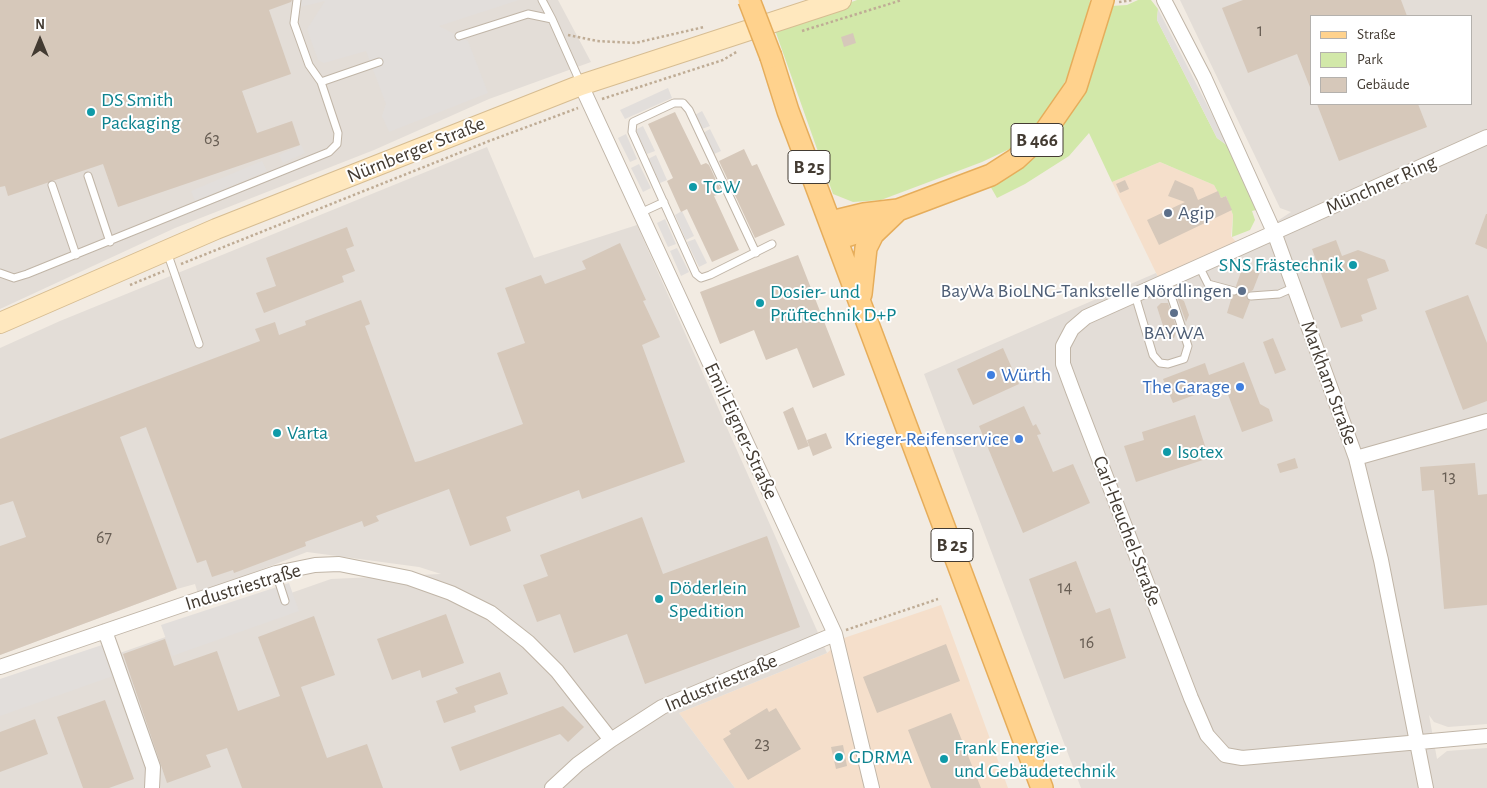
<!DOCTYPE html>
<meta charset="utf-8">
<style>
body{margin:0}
#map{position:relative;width:1487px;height:788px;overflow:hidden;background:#f2ebe2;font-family:"Alegreya Sans",sans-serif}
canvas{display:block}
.legend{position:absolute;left:1310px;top:15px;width:162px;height:90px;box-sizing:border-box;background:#fff;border:1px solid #b4b1ad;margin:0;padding:6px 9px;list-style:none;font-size:15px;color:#433b32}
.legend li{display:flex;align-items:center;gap:10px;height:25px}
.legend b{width:25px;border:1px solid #b4b1ad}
.north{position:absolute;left:15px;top:15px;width:50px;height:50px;-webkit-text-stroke:4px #fff;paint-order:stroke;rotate:0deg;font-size:14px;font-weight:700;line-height:20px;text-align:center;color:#433b32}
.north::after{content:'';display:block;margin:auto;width:18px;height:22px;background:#433b32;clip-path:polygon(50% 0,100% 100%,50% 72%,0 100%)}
</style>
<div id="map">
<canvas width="1487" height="788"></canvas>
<ul class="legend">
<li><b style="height:6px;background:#ffd28d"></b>Straße</li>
<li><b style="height:14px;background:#d2e8a9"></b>Park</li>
<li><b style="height:14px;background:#d6c8ba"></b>Gebäude</li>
</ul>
<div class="north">N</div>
</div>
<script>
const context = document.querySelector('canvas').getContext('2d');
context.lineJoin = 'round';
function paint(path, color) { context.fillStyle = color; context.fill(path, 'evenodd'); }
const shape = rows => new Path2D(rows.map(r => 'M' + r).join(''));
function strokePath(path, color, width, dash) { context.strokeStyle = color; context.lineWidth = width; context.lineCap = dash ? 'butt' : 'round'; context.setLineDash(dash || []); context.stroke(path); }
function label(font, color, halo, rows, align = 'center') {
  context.font = font + ' "Alegreya Sans",sans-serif'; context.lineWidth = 4; context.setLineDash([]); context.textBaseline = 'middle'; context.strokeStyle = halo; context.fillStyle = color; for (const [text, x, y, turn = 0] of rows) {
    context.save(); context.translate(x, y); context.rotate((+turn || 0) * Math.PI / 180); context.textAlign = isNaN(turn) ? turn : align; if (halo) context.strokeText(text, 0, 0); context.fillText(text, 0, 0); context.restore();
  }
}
paint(shape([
 [1160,162,1214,185,1221,198,1226,196,1233,215,1231,236,1237,243,1158,277,1112,182],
 [941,605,1008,788,735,788,679,713,827,653,844,638]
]), '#f5dfcb');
paint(shape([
 [0,0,558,0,591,62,489,99,374,150,175,228,0,309],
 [1180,0,1487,0,1487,724,1448,727,1434,722,1429,715,1437,759,1447,751,1487,748,1487,788,1081,788,924,374,1156,273,1158,277,1253,237,1291,212,1280,208],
 [1311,16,1471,16,1471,104,1311,104],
 [487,147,534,258,637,225,827,653,679,713,735,788,0,788,0,695,331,579,441,574,419,567,307,552,198,594,195,584,177,589,0,655,0,348,60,321]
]), '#e3ddd7');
paint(shape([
 [857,0,1090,0,1089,11,1077,57,1050,112,1018,145,982,162,881,200,853,202,833,194,775,30],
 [1138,0,1151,0,1158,9,1157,20,1217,138,1228,146,1256,210,1252,211,1255,220,1250,230,1232,237,1233,215,1226,196,1221,198,1214,185,1160,162,1112,182,1089,133,1069,156,1025,184,997,198,989,184,1006,176,1033,159,1059,130,1081,92,1111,6,1127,5]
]), '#d2e8a9');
paint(shape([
 [298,0,519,0,439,26,468,41,488,93,389,132,382,116,386,104,366,51,324,63,318,60,307,29,325,1,300,7],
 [1158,9,1228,146,1217,138,1157,20],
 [668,88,672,98,625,119,620,110],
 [702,111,710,126,702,129,695,115],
 [643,126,655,151,647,154,635,130],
 [710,129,721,151,714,154,703,133],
 [626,134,637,159,630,162,618,138],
 [301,145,305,153,283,163,279,155],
 [656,155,667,180,660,183,648,159],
 [262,161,267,171,195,201,191,191],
 [639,164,651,188,643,192,631,168],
 [682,211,694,236,686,240,675,215],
 [665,219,676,244,668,247,657,223],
 [695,239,707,263,699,267,687,242],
 [677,248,689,272,681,276,670,251],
 [289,583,299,611,172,656,161,625],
 [102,645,113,676,0,716,0,679]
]), '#e2dedb');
paint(shape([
 [0,0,292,0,291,2,269,10,291,74,242,91,257,133,292,121,300,145,118,207,103,164,8,196,5,186,0,187],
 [1243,0,1401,0,1407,16,1311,16,1310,87,1297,54,1248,73,1222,8],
 [853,33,856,43,844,47,841,37],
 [1317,104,1418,104,1427,127,1339,161],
 [675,112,701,165,706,163,709,165,722,193,714,196,739,250,712,262,687,209,681,212,667,181,673,178,648,124],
 [744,149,752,166,757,164,785,225,755,238,719,161],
 [1125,180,1129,189,1120,193,1116,184],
 [1175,180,1193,188,1198,200,1218,191,1221,198,1226,196,1232,210,1159,245,1147,220,1185,202,1168,196],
 [1486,214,1487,214,1487,249,1475,244],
 [347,227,354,246,346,249,355,271,342,276,344,282,264,313,256,293,276,286,266,258],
 [1336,240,1342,256,1358,250,1385,260,1389,271,1367,279,1377,309,1361,315,1363,321,1341,328,1312,249],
 [620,243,646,300,643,301,660,337,642,345,685,462,582,499,579,490,506,517,511,531,470,546,449,489,376,516,379,521,364,527,362,521,305,542,306,546,234,573,233,570,212,577,206,560,197,563,146,427,120,437,177,589,0,655,0,546,26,537,13,501,0,505,0,439,260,341,255,329,275,322,279,335,306,325,305,321,361,300,370,324,365,326,415,462,420,461,523,424,497,353,525,343,505,288,541,275,545,284,586,269,582,261],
 [798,255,845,375,813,388,797,348,766,360,754,330,720,344,700,292],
 [1243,266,1260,272,1253,290,1246,294,1250,301,1243,319,1227,313,1232,296,1239,293,1236,286],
 [1468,295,1487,343,1487,401,1463,410,1425,311],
 [1177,297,1184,301,1189,315,1186,322],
 [1161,303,1168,303,1177,329,1174,338,1167,338,1157,307],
 [1273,338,1286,370,1275,374,1263,342],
 [1003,348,1019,384,973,405,957,369],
 [1244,362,1260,404,1269,409,1273,421,1242,432,1224,384,1173,403,1163,379,1205,363,1209,375],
 [1024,406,1033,426,1036,424,1041,434,1037,435,1053,472,1073,464,1090,503,1023,533,979,426],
 [793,407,809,446,798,450,783,412],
 [1195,415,1209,458,1136,482,1124,446,1144,440,1142,432],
 [826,433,832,448,813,456,807,440],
 [1295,458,1298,468,1280,473,1277,464],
 [1475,463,1478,495,1487,494,1487,605,1444,609,1434,490,1422,491,1420,467],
 [642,517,663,574,767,536,800,627,645,684,627,634,574,653,560,614,537,622,523,585,548,576,540,555],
 [1076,561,1096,613,1110,608,1126,658,1064,679,1029,579],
 [446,614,464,663,422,678,420,670,392,680,377,639],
 [314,616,335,675,301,687,327,758,367,744,383,788,242,788,227,748,206,755,211,767,167,783,123,654,165,639,174,666,217,651,238,711,280,696,258,637],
 [946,644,960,681,877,713,863,677],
 [500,672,508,694,474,706,476,712,444,723,436,701,458,693,455,688],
 [105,700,134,779,109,788,83,788,57,717],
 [563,706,584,727,568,742,560,734,460,771,451,747],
 [767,708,769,712,776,708,801,749,748,780,723,739,731,734,729,731],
 [951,713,981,788,931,788,908,730],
 [35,719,48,754,0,772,0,732],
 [843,745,847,766,836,769,831,747]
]), '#d6c8ba');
const lane = shape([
 [542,0,552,19],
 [459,36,528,14,552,19,581,84],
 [321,82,379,62],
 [88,176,110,242],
 [52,185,76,255],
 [640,213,664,202],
 [167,252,199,344],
 [756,253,689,110,683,103,674,103,633,122,632,132,696,274,701,278,710,275,772,244],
 [1199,266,1208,284,1234,291],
 [0,273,14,278,27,274,329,152,337,144,338,133,321,82,309,65,294,23,297,0],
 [1135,295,1153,355,1160,363,1168,364,1184,359,1188,346,1166,281],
 [1251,296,1279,294,1295,287],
 [276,573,285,601]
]);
const street = shape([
 [1164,0,1204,77,1274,232,1356,458,1381,560,1426,788],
 [581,85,835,634,872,788],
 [1487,137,1086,317,1072,329,1063,346,1063,364,1073,391,1191,698,1207,735,1225,755,1242,758,1487,736],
 [1356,458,1487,421],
 [105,631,153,767,152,788],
 [0,667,276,573,315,565,339,564,409,578,451,593,491,613,528,642,557,671,611,740],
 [552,788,578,764,611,740,662,707,835,634]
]);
const secondary = shape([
 [0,323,216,229,581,85,841,0]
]);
const primary = shape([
 [771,57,788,111,1042,788],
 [831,222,864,214,898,210,991,175,1016,159,1044,133,1076,87,1103,0],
 [837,239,883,224],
 [861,294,866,248,873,234,898,210]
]);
strokePath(lane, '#c0b5a7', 9);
strokePath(street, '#c0b5a7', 16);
strokePath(secondary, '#d7bd92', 22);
strokePath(primary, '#e6ad5b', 24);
strokePath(shape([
 [1119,2,1133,0],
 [802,31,902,0],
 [568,35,597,41,635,43,704,27],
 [602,99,723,60,738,51],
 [181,264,489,141,578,108],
 [130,285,164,271],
 [846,630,938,599]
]), '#bfac95', 2.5, [2.5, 2.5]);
strokePath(lane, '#fff', 7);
strokePath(street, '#fff', 14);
strokePath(secondary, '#ffe8be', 20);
strokePath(primary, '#ffd28d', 21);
const primaryBridge = shape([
 [749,0,771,57]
]);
strokePath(primaryBridge, '#e6ad5b', 24, []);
strokePath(primaryBridge, '#ffd28d', 21);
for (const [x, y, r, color] of [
 [91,112,5,"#0f9aa8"],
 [693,187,5,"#0f9aa8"],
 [1168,213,5,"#5c6f8a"],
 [1353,265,5,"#0f9aa8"],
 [1242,291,5,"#5c6f8a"],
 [760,303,5,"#0f9aa8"],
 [1174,313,5,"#5c6f8a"],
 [991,375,5,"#3f7fe0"],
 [1240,387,5,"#3f7fe0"],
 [277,433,5,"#0f9aa8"],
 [1019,439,5,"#3f7fe0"],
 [1167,452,5,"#0f9aa8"],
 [659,599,5,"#0f9aa8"],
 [839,757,5,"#0f9aa8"],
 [944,759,5,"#0f9aa8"]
]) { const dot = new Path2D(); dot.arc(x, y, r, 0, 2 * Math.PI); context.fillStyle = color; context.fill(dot); strokePath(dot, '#fff', 2); }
label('18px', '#685e54', null, [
 ["1",1260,31],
 ["63",212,139],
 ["13",1449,477],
 ["67",104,538],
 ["14",1065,588],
 ["16",1087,643],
 ["23",762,744]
]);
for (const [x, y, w] of [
 [1037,140,52],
 [809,167,42],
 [952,545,42]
]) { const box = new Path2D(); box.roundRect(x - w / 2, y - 16.5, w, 33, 4); context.fillStyle = '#fff'; context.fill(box); strokePath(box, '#433b32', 1); }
label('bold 19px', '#433b32', null, [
 ["B 466",1037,140],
 ["B 25",809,167],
 ["B 25",952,545]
]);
label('20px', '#0d838f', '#fff', [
 ["DS Smith",101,100],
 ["Packaging",101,123],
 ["TCW",703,187],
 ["SNS Frästechnik",1343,265,"right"],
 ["Dosier- und",770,292],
 ["Prüftechnik D+P",770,315],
 ["Varta",287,433],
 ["Isotex",1177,452],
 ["Döderlein",669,588],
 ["Spedition",669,611],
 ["Frank Energie-",954,748],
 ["und Gebäudetechnik",954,771],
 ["GDRMA",849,757]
], 'left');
label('20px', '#433b32', '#fff', [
 ["Nürnberger Straße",416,150,-22],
 ["Münchner Ring",1381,185,-24],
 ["Markham Straße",1329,383,70],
 ["Emil-Eigner-Straße",741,431,65],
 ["Carl-Heuchel-Straße",1127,531,69],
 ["Industriestraße",243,587,-17],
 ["Industriestraße",721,683,-23]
]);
label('20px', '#4e5e75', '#fff', [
 ["Agip",1178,213],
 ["BayWa BioLNG-Tankstelle Nördlingen",1232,291,"right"],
 ["BAYWA",1174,333,"center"]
], 'left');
label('20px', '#366cbe', '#fff', [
 ["Würth",1001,375,"left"],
 ["The Garage",1230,387],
 ["Krieger-Reifenservice",1009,439]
], 'right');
</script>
